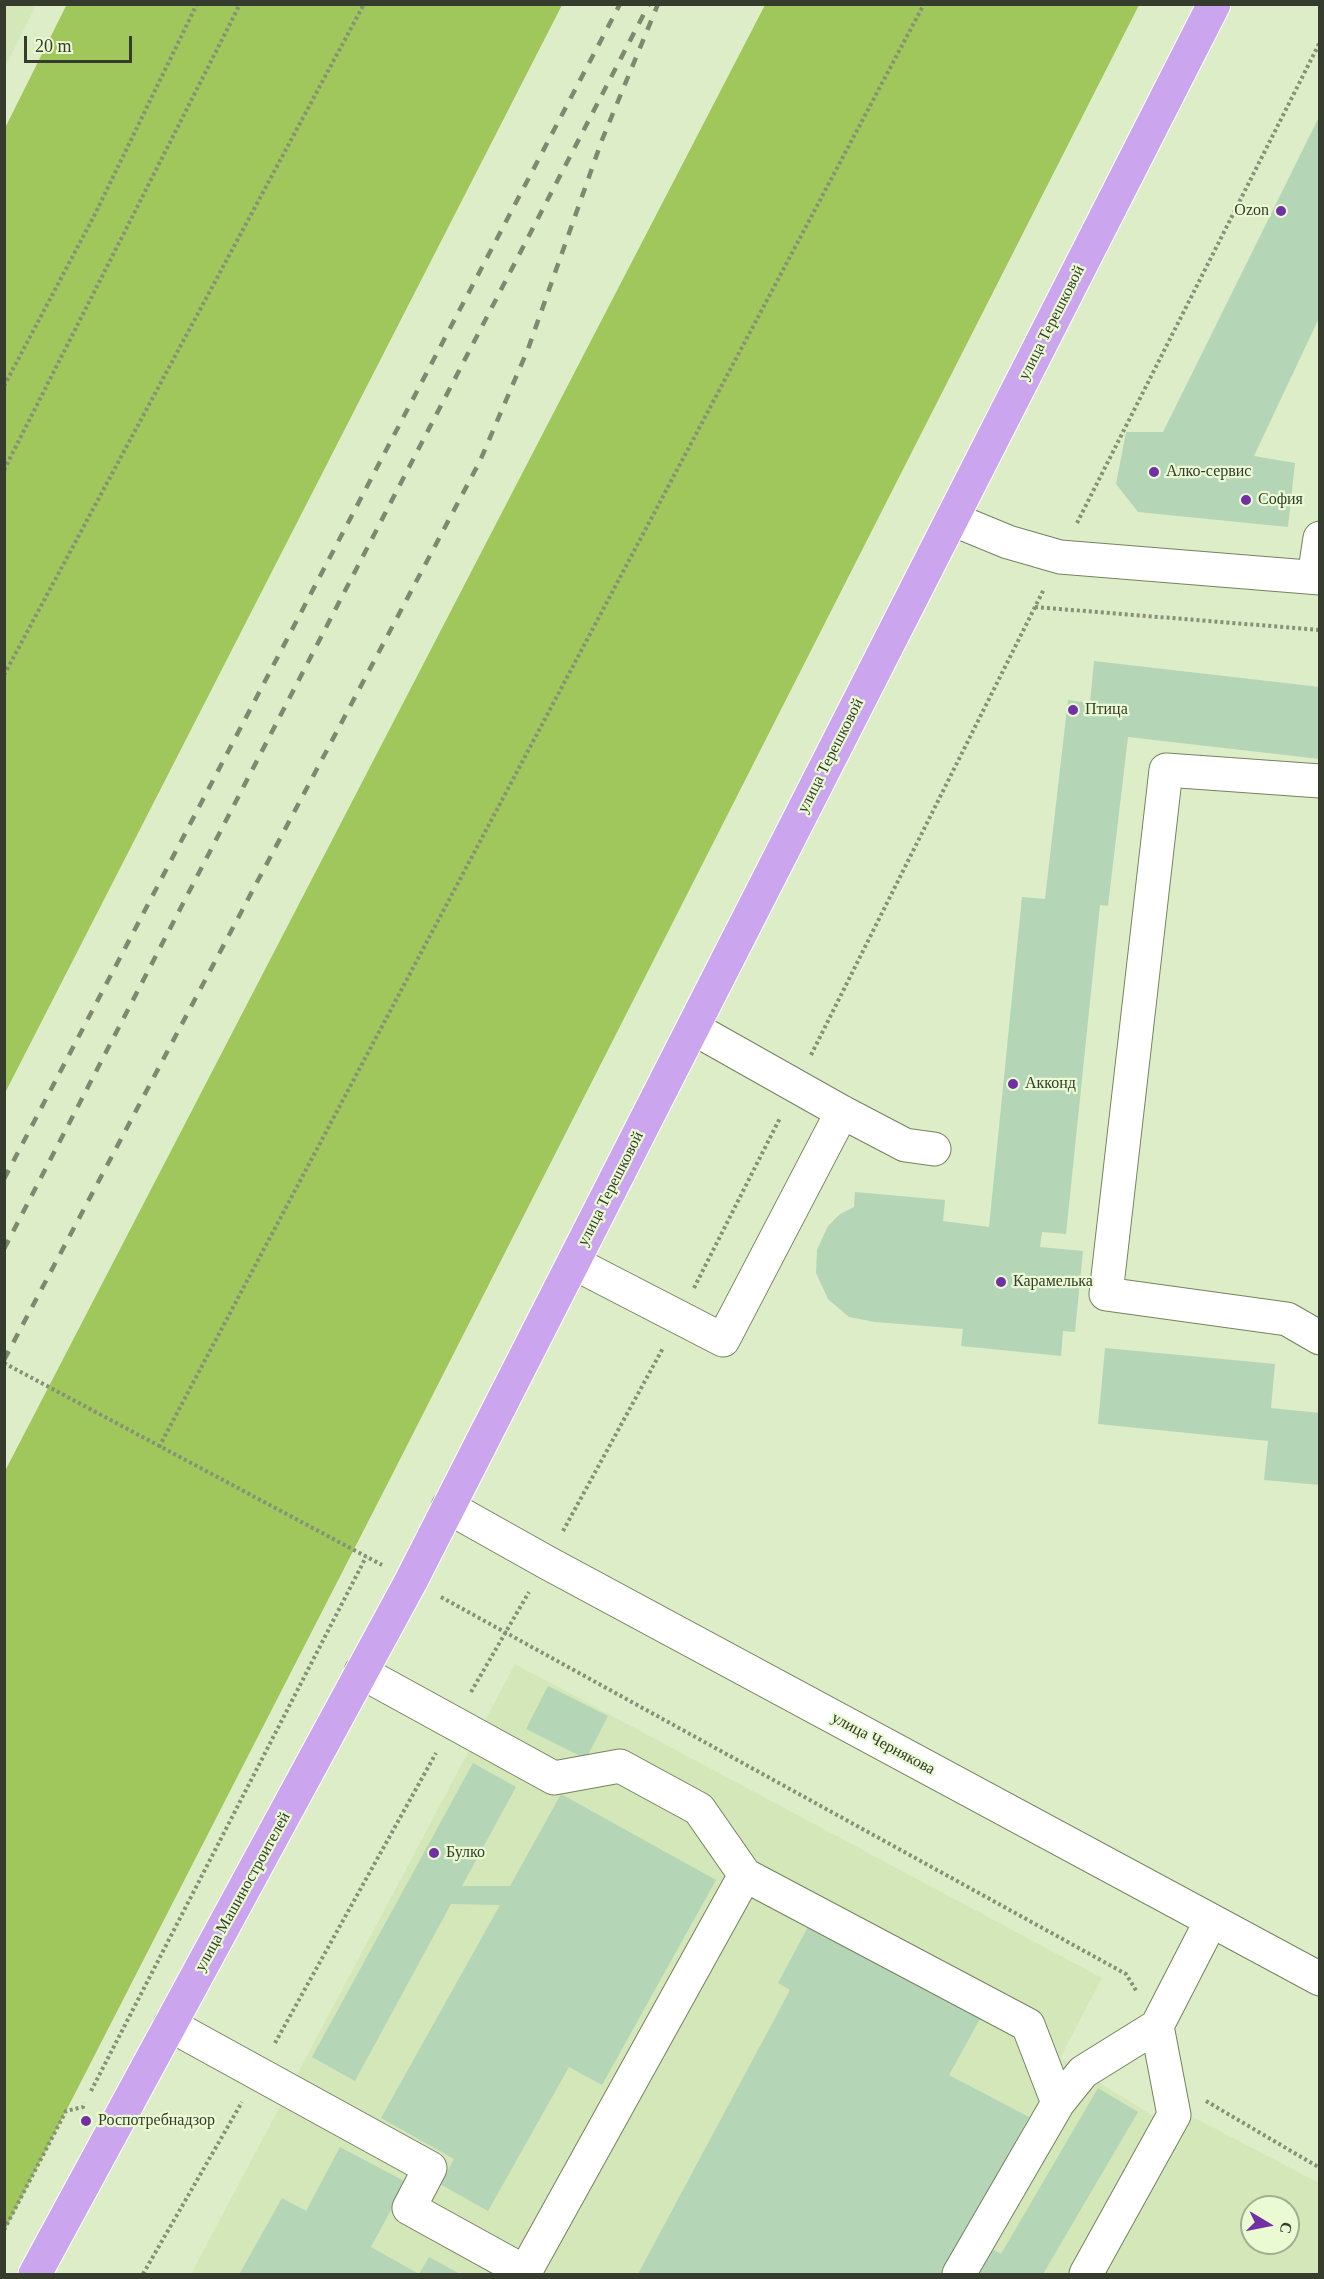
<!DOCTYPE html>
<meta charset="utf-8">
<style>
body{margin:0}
#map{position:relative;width:1324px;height:2279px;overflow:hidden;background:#ddedc7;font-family:Georgia,serif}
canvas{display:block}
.frame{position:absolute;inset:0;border:6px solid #363c2d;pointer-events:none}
.north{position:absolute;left:1240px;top:2195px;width:60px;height:60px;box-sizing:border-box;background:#eafbd4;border:2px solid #a2af91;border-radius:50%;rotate:100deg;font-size:16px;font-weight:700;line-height:24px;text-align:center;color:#363c2d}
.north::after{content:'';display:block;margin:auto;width:21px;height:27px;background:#7230a4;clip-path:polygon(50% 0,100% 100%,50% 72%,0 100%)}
.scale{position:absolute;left:24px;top:36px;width:108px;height:27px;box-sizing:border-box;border:3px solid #363c2d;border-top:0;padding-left:8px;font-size:18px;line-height:21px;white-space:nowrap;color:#363c2d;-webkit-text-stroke:4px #eafbd4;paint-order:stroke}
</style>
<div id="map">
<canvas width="1324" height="2279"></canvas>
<div class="frame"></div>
<div class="north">С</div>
<div class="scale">20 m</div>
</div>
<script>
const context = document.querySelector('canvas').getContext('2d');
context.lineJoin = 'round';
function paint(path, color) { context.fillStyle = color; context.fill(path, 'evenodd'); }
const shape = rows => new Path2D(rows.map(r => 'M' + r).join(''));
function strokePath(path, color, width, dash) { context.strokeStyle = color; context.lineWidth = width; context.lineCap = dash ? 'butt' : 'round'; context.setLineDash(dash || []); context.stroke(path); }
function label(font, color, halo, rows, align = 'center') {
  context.font = font + ' Georgia,serif'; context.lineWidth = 4.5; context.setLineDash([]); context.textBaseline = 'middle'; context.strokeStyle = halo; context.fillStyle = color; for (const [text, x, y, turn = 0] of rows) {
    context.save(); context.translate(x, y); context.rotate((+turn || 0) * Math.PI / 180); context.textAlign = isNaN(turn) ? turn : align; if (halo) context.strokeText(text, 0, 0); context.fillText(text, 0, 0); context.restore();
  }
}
paint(shape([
 [5,4,36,5,5,67,4,5],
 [515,1664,1102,1978,1060,2058,1153,2116,1189,2115,1319,2183,1320,2271,1317,2274,191,2274],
 [1252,2207,1288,2207,1288,2243,1252,2243]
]), '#d4e7b9');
paint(shape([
 [67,4,562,5,5,1093,5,128],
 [765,5,1139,5,391,1477,5,2230,5,1471]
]), '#9fc75b');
paint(shape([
 [1320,115,1320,316,1254,456,1295,463,1288,527,1138,512,1116,484,1126,432,1163,432],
 [1094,661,1320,687,1320,759,1128,737,1108,906,1100,905,1066,1234,1042,1232,1040,1247,1083,1251,1075,1332,1063,1331,1061,1356,961,1346,963,1329,875,1322,849,1317,828,1299,816,1273,817,1250,828,1226,840,1214,854,1207,855,1192,945,1200,943,1221,989,1227,1022,897,1045,899,1068,700,1090,703],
 [1105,1348,1275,1364,1271,1408,1320,1413,1320,1485,1264,1480,1268,1441,1098,1424],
 [548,1686,608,1716,586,1759,526,1729],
 [473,1763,516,1787,462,1886,510,1886,561,1794,716,1880,602,2085,569,2067,488,2211,440,2184,454,2159,381,2118,500,1905,451,1904,355,2081,312,2057],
 [809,1925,981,2017,949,2075,1029,2117,945,2274,638,2274,790,1990,778,1983],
 [1098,2088,1138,2112,1043,2274,975,2274,990,2248,1001,2254],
 [340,2147,406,2182,371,2247,419,2274,429,2257,460,2274,240,2273,282,2198,306,2211]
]), '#b5d5b7');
const minor = shape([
 [952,519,1008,542,1060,557,1320,578],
 [1314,577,1320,538],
 [1320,781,1166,770,1106,1294,1287,1319,1320,1338],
 [693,1028,842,1112,905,1145,934,1149],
 [574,1263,723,1340,842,1112],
 [448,1507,546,1562,1320,1979],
 [745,1875,1028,2025,1058,2103],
 [170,2025,430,2168,409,2208,525,2272,745,1875,699,1809,620,1766,554,1778,361,1672],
 [959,2274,1058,2103,1083,2072,1157,2026],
 [1086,2274,1174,2115,1157,2026,1211,1921]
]);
const major = shape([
 [35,2274,411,1581,1214,4]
]);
strokePath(minor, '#74835f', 35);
strokePath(major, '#fff', 35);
strokePath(shape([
 [4,386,94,216,197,4],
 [4,470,240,4],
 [1077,523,1320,42],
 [1035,607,1320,630],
 [4,675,364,4],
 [811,1055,1044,589],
 [694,1288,780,1118],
 [4,1363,382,1565],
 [159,1447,924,4],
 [563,1531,663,1348],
 [441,1597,1126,1974,1137,1992],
 [471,1692,529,1592],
 [275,2043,436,1753],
 [91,2091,366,1557],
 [1206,2101,1320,2168],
 [4,2230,66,2111,83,2107,85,2103],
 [143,2274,242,2102]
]), '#869177', 4, [3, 3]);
strokePath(minor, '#fff', 33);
strokePath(major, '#cba6ee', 33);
strokePath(shape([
 [4,1179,620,4],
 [4,1249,649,4],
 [4,1360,480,461,528,349,602,140,658,4]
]), '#7e8970', 4.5, [10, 10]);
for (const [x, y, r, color] of [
 [1281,211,6,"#7230a4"],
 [1154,472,6,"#7230a4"],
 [1246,500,6,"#7230a4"],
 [1073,710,6,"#7230a4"],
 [1013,1084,6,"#7230a4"],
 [1001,1282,6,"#7230a4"],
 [434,1853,6,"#7230a4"],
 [86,2121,6,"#7230a4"]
]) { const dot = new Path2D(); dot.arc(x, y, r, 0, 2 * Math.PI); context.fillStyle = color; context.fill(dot); strokePath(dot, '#eafbd4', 2); }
label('16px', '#363c2d', '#eafbd4', [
 ["Ozon",1269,211,"right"],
 ["Алко-сервис",1166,472],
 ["София",1258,500],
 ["Птица",1085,710],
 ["Акконд",1025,1084],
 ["Карамелька",1013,1282],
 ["Булко",446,1853],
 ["Роспотребнадзор",98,2121]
], 'left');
label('16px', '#363c2d', '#eafbd4', [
 ["улица Терешковой",1052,323,-63],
 ["улица Терешковой",831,756,-63],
 ["улица Терешковой",611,1189,-63],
 ["улица Чернякова",883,1744,28],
 ["улица Машиностроителей",243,1892,-61]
]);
</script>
